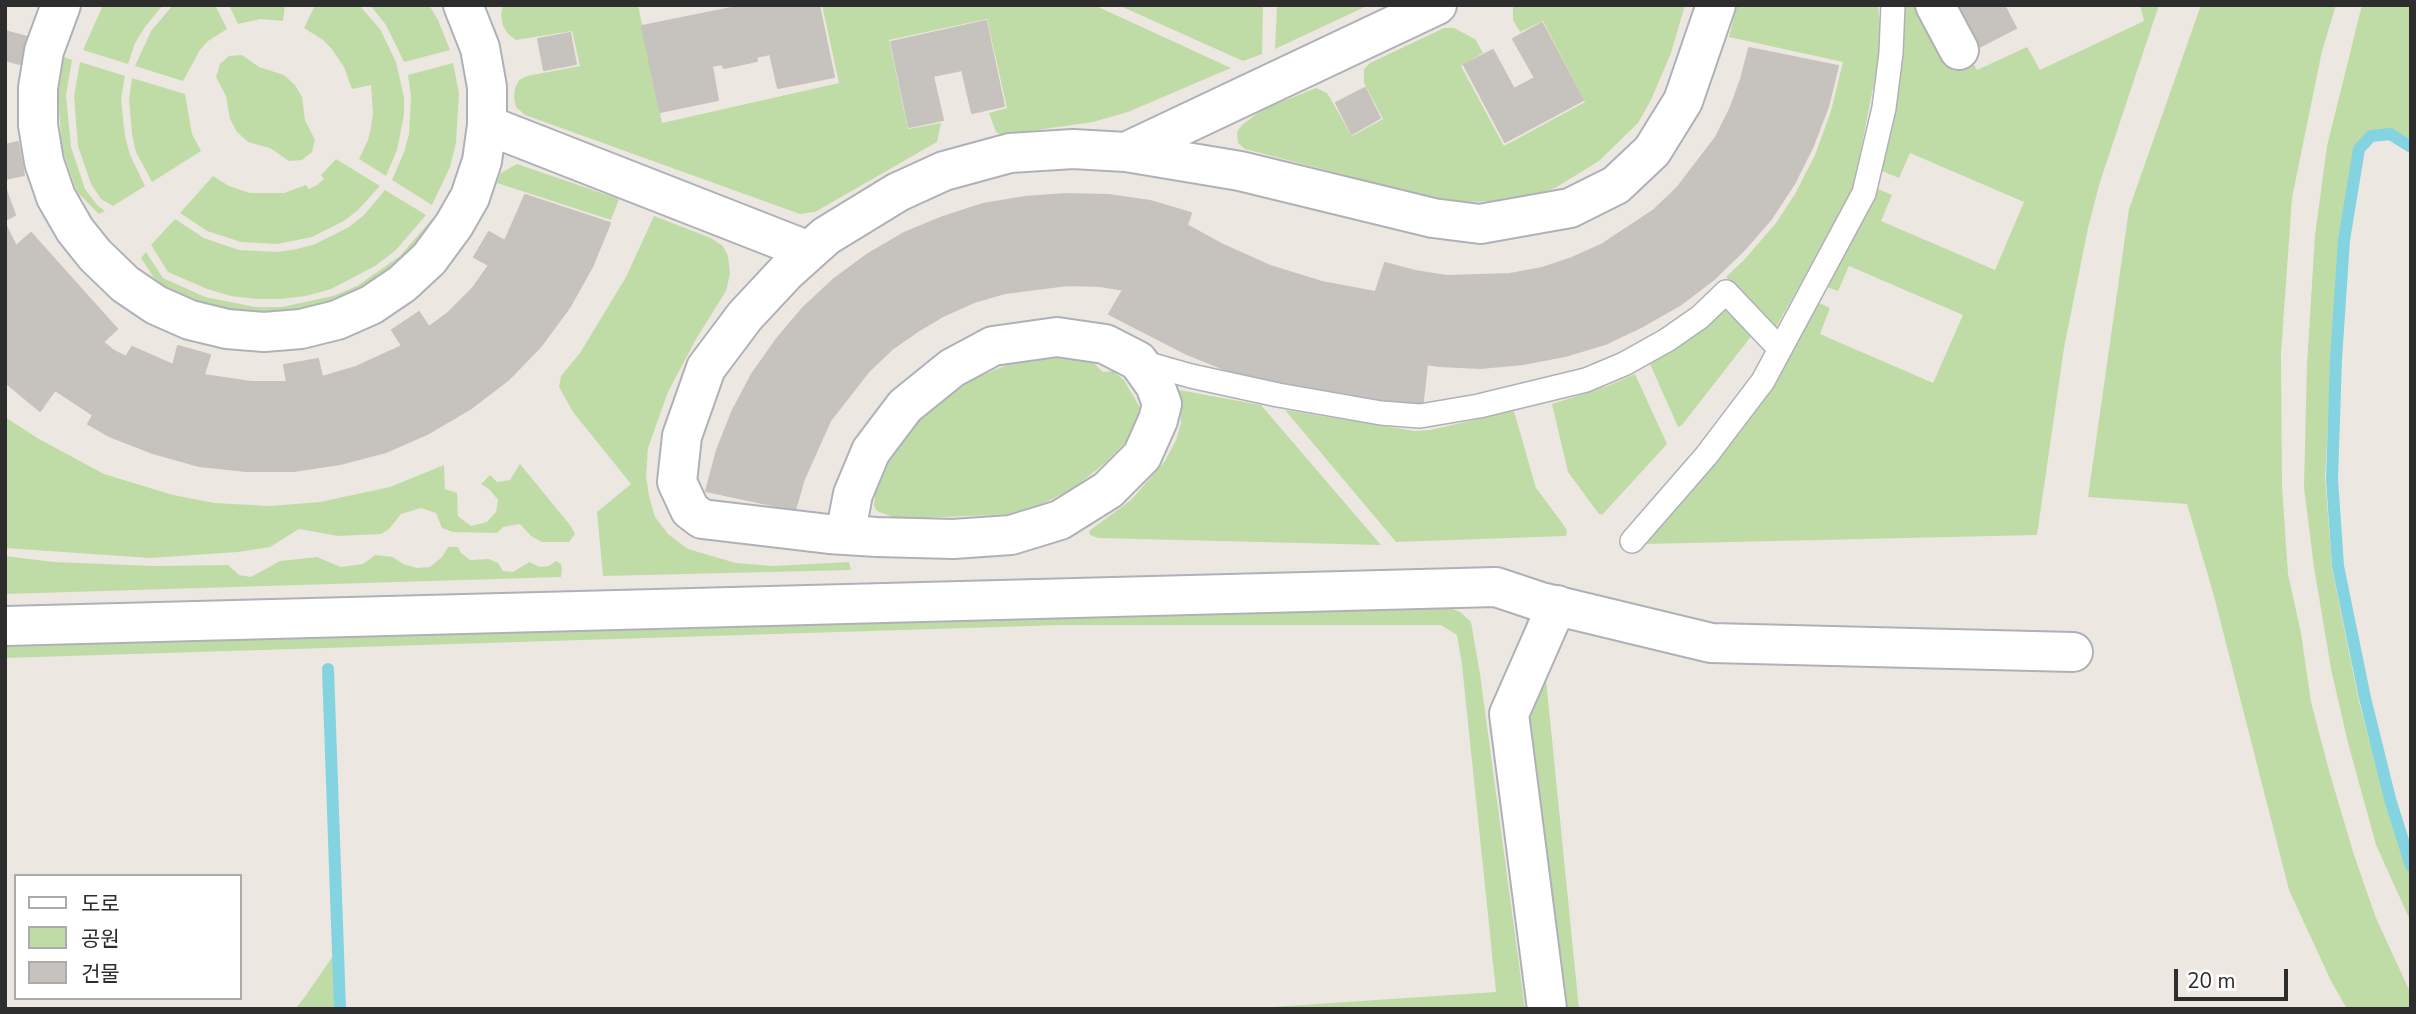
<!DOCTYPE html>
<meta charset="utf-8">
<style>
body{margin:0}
#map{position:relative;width:2416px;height:1014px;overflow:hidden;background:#ede7e2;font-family:"Nunito Sans","Noto Sans KR",sans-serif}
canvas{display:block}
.frame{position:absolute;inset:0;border:7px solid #2d2d2d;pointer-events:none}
.legend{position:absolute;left:14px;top:874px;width:228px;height:126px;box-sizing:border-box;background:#fff;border:2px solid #ababab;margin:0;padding:9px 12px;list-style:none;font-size:21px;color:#2d2d2d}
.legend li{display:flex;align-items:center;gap:14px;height:35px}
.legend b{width:35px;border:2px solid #ababab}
.scale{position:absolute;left:2174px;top:969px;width:114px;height:32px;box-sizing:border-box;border:4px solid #2d2d2d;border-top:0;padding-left:9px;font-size:21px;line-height:24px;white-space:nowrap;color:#2d2d2d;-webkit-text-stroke:5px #fff;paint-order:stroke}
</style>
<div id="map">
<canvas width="2416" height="1014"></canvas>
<div class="frame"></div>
<ul class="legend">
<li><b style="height:9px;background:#fff"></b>도로</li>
<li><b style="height:19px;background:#c0dca6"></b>공원</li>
<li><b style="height:19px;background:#c6c2bd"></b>건물</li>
</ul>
<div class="scale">20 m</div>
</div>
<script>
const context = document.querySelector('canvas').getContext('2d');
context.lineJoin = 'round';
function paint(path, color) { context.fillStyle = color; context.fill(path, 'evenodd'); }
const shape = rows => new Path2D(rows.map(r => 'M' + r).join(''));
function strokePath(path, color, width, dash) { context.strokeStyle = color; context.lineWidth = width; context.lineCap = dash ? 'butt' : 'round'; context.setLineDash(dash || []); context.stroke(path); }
paint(shape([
 [103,5,163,5,145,27,135,43,128,64,83,50],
 [173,5,215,5,227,29,208,41,200,50,183,81,135,66,151,31],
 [229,5,285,5,283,21,260,19,238,24],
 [315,5,359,5,380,29,396,62,404,97,404,115,397,150,386,176,359,159,368,140,371,127,373,113,371,85,352,89,344,67,331,48,323,40,304,28],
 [370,5,429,5,438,20,450,50,404,62,386,25],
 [503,5,638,5,662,123,839,83,822,5,1094,5,1231,68,1128,112,1093,122,1002,135,996,132,989,113,1007,108,987,19,889,40,908,129,941,123,937,142,815,212,800,214,525,115,516,107,514,98,515,88,519,80,527,76,580,66,572,31,516,40,508,34,503,26,501,14],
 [1118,5,1263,5,1262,54,1243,61],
 [1277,5,1369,5,1275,49],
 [1513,5,1685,5,1671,53,1651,100,1638,123,1599,161,1555,188,1531,196,1501,201,1462,202,1422,195,1245,149,1238,143,1237,132,1242,125,1255,115,1266,108,1316,88,1327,93,1352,136,1383,119,1364,83,1364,69,1370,63,1444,28,1454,28,1475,39,1483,53,1461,66,1504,146,1585,102,1543,21,1520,32,1513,20],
 [1737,5,1878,5,1881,47,1853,190,1776,327,1726,277,1744,260,1776,223,1795,194,1815,155,1831,111,1843,62,1729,37],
 [1899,5,1923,5,1968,54,1977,70,2027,47,2040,70,2144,21,2140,5,2159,5,2100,182,2088,228,2064,348,2037,535,1645,544,1682,499,1817,302,1830,308,1820,334,1933,383,1963,315,1849,266,1838,291,1824,286,1874,187,1892,195,1881,221,1995,270,2024,202,1910,153,1899,178,1877,169],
 [2201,5,2336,5,2322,51,2292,198,2281,354,2282,485,2288,574,2301,633,2311,702,2330,774,2354,855,2376,918,2411,994,2411,1009,2347,1009,2331,981,2289,890,2214,596,2187,504,2088,497,2129,209],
 [2362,5,2411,5,2411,142,2391,131,2370,133,2356,147,2339,240,2325,476,2332,568,2359,702,2386,803,2411,879,2411,922,2376,845,2348,743,2331,669,2314,567,2304,487,2307,365,2315,235,2327,146],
 [242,55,259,67,284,75,295,85,302,97,305,120,315,140,312,152,302,160,289,161,270,148,248,142,237,132,230,119,226,96,216,77,220,64,229,56],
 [64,57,72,60,66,95,71,147,85,189,97,205,105,211,99,214,77,192,62,149,58,95],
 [80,62,125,76,121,99,125,136,130,155,145,186,113,206,101,199,91,184,78,146,74,96],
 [453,63,459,93,456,143,450,167,432,205,392,180,404,152,409,134,411,96,408,75],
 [132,78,185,94,192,134,201,151,152,182,136,152,132,135,129,99],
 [336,159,380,186,358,210,344,221,312,237,277,244,241,242,207,231,180,213,213,176,229,186,250,193,284,193,306,185,309,189,317,185,324,179,321,175],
 [517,164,619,199,611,220,497,183,501,173],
 [385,190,426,215,395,251,375,266,331,289,306,296,281,299,256,299,231,296,207,289,168,272,151,245,175,219,204,238,239,250,278,252,297,249,315,244,349,227,364,215],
 [654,216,711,238,723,246,728,256,730,274,726,291,696,339,668,392,648,448,646,476,649,496,655,517,668,534,688,549,736,563,773,566,849,562,851,570,603,576,597,512,631,484,573,412,559,387,561,376,580,353,626,277],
 [432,219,440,224,385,279,309,311,255,315,202,305,177,295,158,284,141,258,146,252,163,278,205,297,255,307,282,307,333,296,357,286,400,256],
 [1726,309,1753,334,1682,425,1678,427,1650,364],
 [1059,354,1089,358,1103,372,1113,371,1124,380,1139,406,1138,421,1128,440,1105,463,1074,488,1031,510,1013,514,898,519,877,511,874,506,875,495,900,437,930,407,976,378,1016,361],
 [1635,374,1667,444,1602,515,1599,514,1568,472,1552,404,1608,386],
 [1179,390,1261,405,1381,545,1098,538,1090,535,1089,531,1131,500,1165,461,1176,440,1181,423],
 [1285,410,1415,431,1430,430,1514,411,1536,488,1563,524,1567,531,1566,536,1396,542],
 [5,417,39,439,104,474,173,495,215,503,270,506,320,502,390,487,444,465,445,489,457,493,458,516,471,526,487,522,496,512,498,500,490,490,481,484,490,475,497,482,510,480,520,464,570,525,575,534,569,542,542,542,531,536,520,524,503,527,497,533,453,532,442,528,436,513,421,508,401,514,389,529,381,534,338,536,299,529,270,547,238,552,150,558,5,548],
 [448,547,458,547,461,553,470,560,489,559,498,563,503,571,513,572,529,562,540,567,549,566,556,561,561,564,562,570,561,577,5,594,5,556,54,562,154,566,228,565,239,575,251,577,280,561,317,557,341,567,363,564,375,555,393,557,403,564,417,568,430,567,442,557],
 [1443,605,1460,612,1471,622,1480,674,1525,1009,1242,1009,1496,992,1462,665,1457,635,1441,625,1063,625,5,658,5,642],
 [1539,609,1579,1009,1561,1009,1522,654,1522,633,1528,617],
 [335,953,338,1009,295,1009,304,998]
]), '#c0dca6');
strokePath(shape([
 [2411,147,2390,134,2371,136,2359,149,2344,240,2336,359,2332,479,2338,566,2365,698,2390,799,2411,866],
 [328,669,340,1009]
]), '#83d4e0', 12);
const building = shape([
 [746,5,819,5,834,77,778,88,770,54,756,57,757,61,724,68,722,64,712,66,718,100,660,112,642,26,746,5],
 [1956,5,2004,5,2016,28,1979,47,1956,5],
 [986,21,1004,106,972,113,962,70,933,76,943,120,909,127,891,42,986,21],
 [1542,23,1583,100,1505,142,1464,65,1493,50,1514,89,1535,78,1513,39,1542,23],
 [5,31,27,37,20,64,5,60,5,31],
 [570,33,576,64,544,70,538,39,570,33],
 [1749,48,1838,66,1828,107,1813,146,1794,184,1771,219,1743,251,1713,280,1680,305,1643,326,1605,344,1565,356,1523,364,1481,368,1439,366,1398,360,1357,350,1385,263,1415,271,1447,276,1510,274,1542,268,1572,258,1601,245,1654,210,1677,188,1716,137,1730,109,1741,79,1749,48],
 [1365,88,1380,118,1352,134,1336,103,1365,88],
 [18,142,24,175,5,179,5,145,18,142],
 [5,187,15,215,5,220,5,187],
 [1066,194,1109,195,1150,201,1191,213,1162,300,1131,291,1100,286,1068,285,1005,293,974,302,945,315,918,331,892,349,869,371,830,421,804,479,795,510,706,491,717,450,732,412,752,374,776,340,803,308,834,279,868,254,904,233,943,217,983,204,1025,197,1066,194],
 [525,195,610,223,592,267,569,308,541,346,508,380,470,409,429,433,386,452,340,464,294,471,246,471,199,466,153,453,109,436,88,424,93,415,55,390,40,411,5,382,5,224,16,246,31,233,117,329,103,342,114,351,126,357,132,347,173,365,178,346,210,355,204,375,251,382,287,382,284,365,318,359,322,377,356,367,402,346,392,330,419,312,429,327,448,313,473,288,489,265,474,257,489,232,505,241,525,195],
 [1187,225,1223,245,1270,266,1322,282,1375,292,1357,350,1398,360,1427,365,1422,409,1279,385,1224,369,1187,354,1109,314,1123,290,1162,300,1187,225]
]);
paint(building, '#c6c2bd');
strokePath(building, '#c8c2bc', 2);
const service = shape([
 [1138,361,1191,376,1278,395,1381,413,1420,416,1479,406,1586,380,1624,364,1667,340,1700,317,1726,292,1780,349],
 [1632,541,1706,456,1763,381,1864,193,1884,108,1891,53,1893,5]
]);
const minor = shape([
 [61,5,44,51,38,88,38,125,44,162,56,197,75,230,95,255,125,284,156,305,190,320,227,329,264,332,301,329,337,320,371,305,402,284,429,259,454,225,470,197,482,161,487,125,487,87,480,48,463,5],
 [1935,5,1959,50],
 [487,125,809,251],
 [1126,152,1437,5],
 [845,535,853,494,871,451,905,406,952,368,993,346,1057,337,1105,344,1138,361,1155,385,1162,404,1158,420,1142,456,1108,490,1060,520,1011,535,953,539,877,537,829,534,702,519,690,510,677,482,682,436,706,368,745,316,787,271,826,236,898,192,944,171,1010,153,1073,149,1126,152,1240,171,1433,218,1480,224,1570,208,1616,185,1652,151,1683,101,1716,5],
 [5,626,1496,587,1541,602,1711,643,2073,652],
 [1547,1009,1509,714,1557,605]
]);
strokePath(service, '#aeb1b8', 26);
strokePath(minor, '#aeb1b8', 42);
strokePath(service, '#fff', 23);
strokePath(minor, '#fff', 38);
</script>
